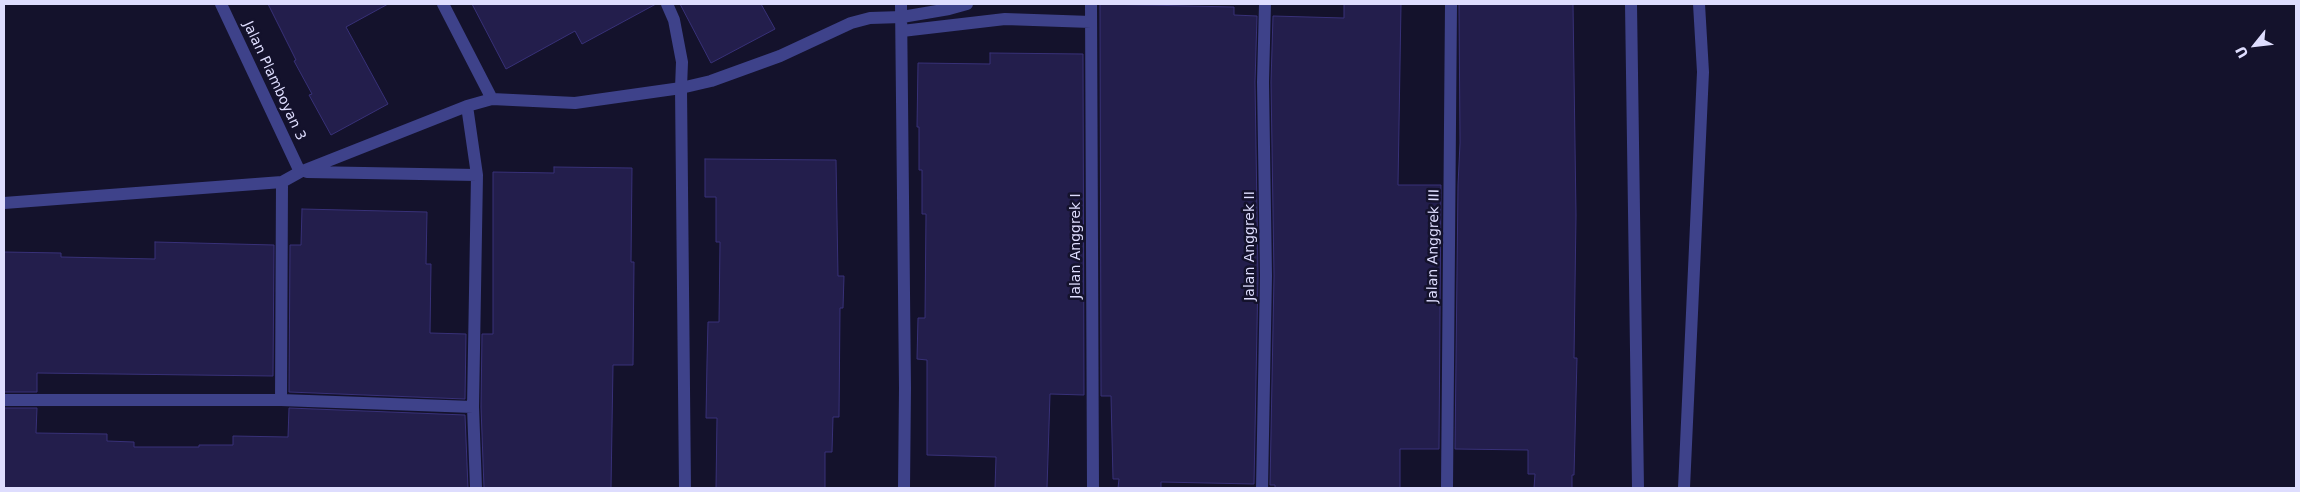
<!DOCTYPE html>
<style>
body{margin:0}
#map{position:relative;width:2300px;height:492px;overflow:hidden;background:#14122c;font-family:"DejaVu Sans",sans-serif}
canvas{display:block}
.frame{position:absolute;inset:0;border:5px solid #deddfe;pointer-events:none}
.north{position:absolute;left:2230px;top:20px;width:50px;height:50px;-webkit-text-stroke:4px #14122c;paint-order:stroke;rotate:241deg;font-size:14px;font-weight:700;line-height:20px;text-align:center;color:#deddfe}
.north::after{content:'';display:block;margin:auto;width:18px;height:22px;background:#deddfe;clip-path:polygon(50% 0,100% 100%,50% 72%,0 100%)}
</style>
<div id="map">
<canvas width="2300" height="492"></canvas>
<div class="frame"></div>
<div class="north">U</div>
</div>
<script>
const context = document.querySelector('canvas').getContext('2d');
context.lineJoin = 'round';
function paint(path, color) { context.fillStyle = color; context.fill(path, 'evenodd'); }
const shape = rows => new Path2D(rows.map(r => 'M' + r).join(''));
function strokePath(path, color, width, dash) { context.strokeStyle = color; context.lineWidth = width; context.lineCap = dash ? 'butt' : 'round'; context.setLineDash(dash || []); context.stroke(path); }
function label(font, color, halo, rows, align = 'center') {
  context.font = font + ' "DejaVu Sans",sans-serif'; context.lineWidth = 5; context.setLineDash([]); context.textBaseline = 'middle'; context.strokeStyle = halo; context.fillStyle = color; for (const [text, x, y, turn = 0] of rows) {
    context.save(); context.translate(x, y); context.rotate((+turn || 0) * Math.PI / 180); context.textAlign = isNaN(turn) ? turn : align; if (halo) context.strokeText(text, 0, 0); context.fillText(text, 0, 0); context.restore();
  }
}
const building = shape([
 [268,4,388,4,346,27,388,104,331,135,309,95,312,94,294,61,296,60,268,4],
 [472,4,656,4,582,44,575,31,506,69,472,4],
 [680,4,761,4,775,29,711,63,680,4],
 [1100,4,1234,7,1234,15,1257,16,1255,82,1258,276,1254,484,1161,482,1161,488,1118,488,1119,479,1113,479,1111,396,1101,396,1100,4],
 [1344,4,1401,4,1398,185,1441,185,1439,449,1400,449,1400,488,1275,488,1275,485,1270,485,1274,276,1271,82,1273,16,1344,18,1344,4],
 [1459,4,1573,4,1576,215,1574,358,1577,358,1574,475,1572,475,1572,488,1534,488,1535,474,1528,474,1528,450,1455,449,1458,185,1460,143,1459,4],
 [990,53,1083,54,1084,395,1050,394,1047,488,995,488,996,457,927,455,927,360,917,359,918,318,925,318,926,214,922,214,922,170,919,170,919,127,917,127,918,63,990,64,990,53],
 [705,159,836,160,838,276,844,276,843,308,840,308,839,417,833,417,832,452,825,452,825,488,716,488,717,418,706,418,707,362,708,322,719,322,720,242,716,242,716,197,705,197,705,159],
 [554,167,632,168,631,262,634,262,633,365,613,365,611,488,484,488,481,407,482,334,493,334,493,172,554,173,554,167],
 [302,209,427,212,426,264,431,264,430,333,466,334,465,399,289,392,290,245,301,245,302,209],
 [155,242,274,245,273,376,37,373,37,392,4,392,4,252,61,253,61,257,155,259,155,242],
 [4,408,37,408,36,433,107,434,107,441,134,442,134,447,199,447,199,445,233,445,233,436,288,437,289,408,465,415,468,488,4,488,4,408]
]);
paint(building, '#231e4c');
strokePath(building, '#383178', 1);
strokePath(shape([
 [221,4,300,172],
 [443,4,492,99],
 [667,4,674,20,682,62,681,88,685,488],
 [901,4,905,388,904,488],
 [1091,4,1093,488],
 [1631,4,1638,488],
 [902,31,1005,19,1091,22],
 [467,106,477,175,473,407,476,488],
 [307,172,477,175],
 [4,203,282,182,300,172,467,106,492,99,575,103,681,88,711,81,780,56,851,23,870,18,902,17,949,9,967,4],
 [4,400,281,400,473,407],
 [281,400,282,182],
 [1262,488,1266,276,1263,82,1265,4],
 [1447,488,1451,4],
 [1684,488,1703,72,1699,4]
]), '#3e428a', 12);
label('14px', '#deddfe', '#14122c', [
 ["Jalan Plamboyan 3",274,81,65],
 ["Jalan Anggrek I",1076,246,-90],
 ["Jalan Anggrek II",1250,246,-90],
 ["Jalan Anggrek III",1434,246,-89]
]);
</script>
